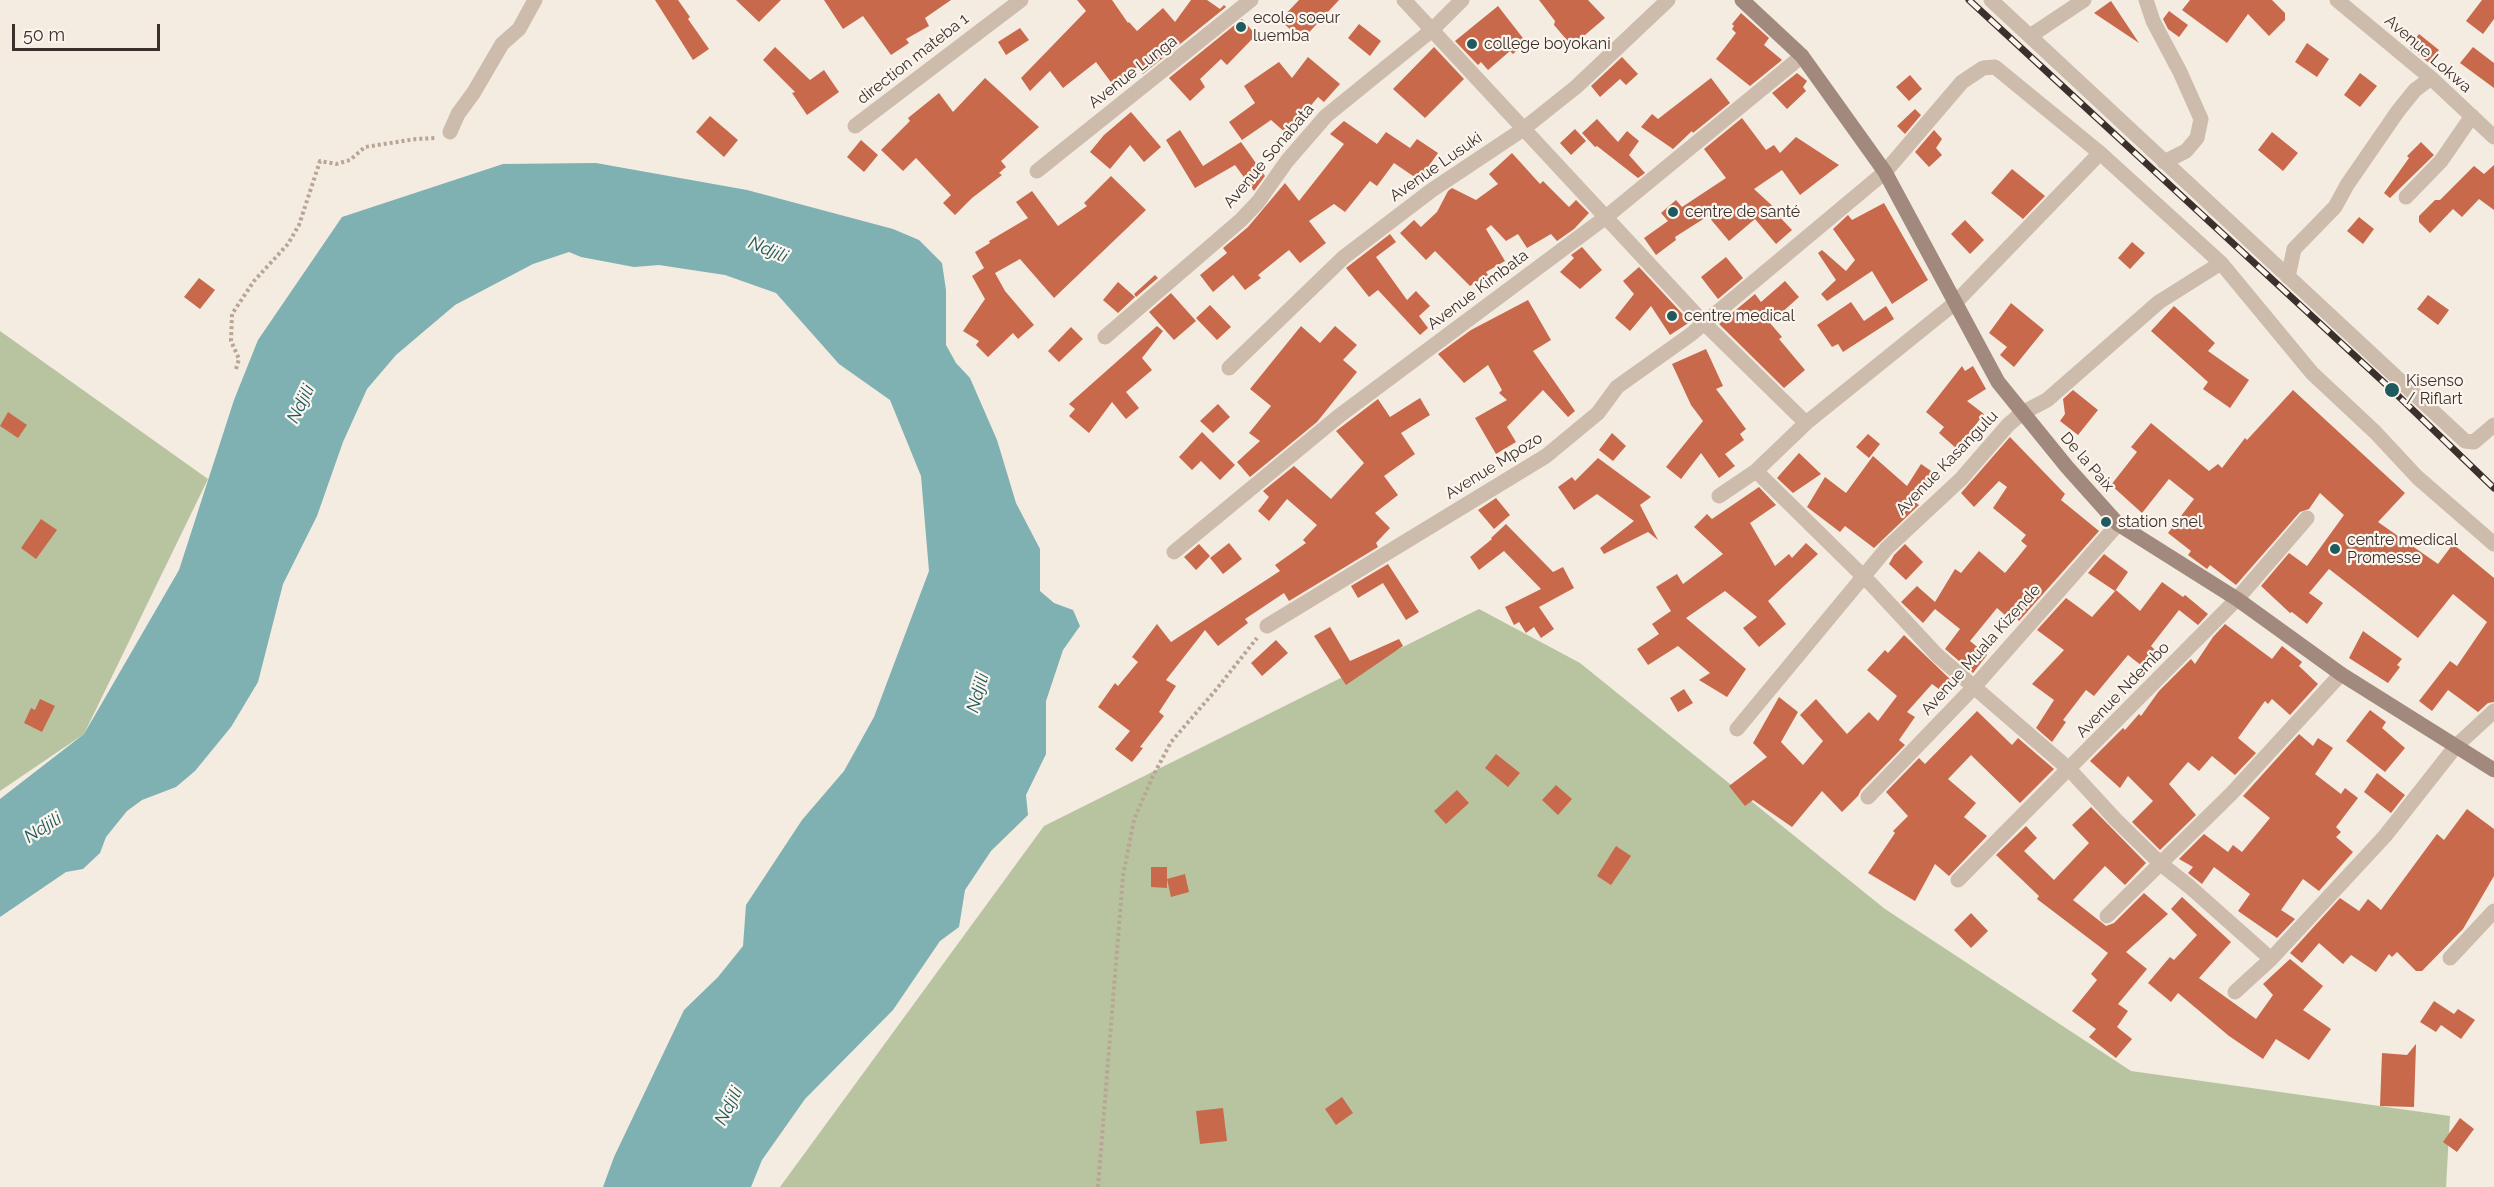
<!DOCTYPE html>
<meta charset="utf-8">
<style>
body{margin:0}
#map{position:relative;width:2494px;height:1187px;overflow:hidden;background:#f4ebe1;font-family:Raleway,sans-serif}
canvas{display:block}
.scale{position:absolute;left:12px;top:24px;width:148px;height:27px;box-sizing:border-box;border:3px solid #3b302b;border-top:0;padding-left:8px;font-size:18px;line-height:21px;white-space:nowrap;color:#3b302b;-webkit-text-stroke:4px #fbf5ee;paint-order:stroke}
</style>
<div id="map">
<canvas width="2494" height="1187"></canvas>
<div class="scale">50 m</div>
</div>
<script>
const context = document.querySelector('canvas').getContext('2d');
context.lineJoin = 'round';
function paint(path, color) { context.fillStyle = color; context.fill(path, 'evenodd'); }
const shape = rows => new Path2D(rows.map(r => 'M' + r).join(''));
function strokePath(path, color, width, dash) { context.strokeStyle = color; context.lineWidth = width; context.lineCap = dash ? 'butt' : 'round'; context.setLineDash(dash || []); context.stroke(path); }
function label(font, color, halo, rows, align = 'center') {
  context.font = font + ' Raleway,sans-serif'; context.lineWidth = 4.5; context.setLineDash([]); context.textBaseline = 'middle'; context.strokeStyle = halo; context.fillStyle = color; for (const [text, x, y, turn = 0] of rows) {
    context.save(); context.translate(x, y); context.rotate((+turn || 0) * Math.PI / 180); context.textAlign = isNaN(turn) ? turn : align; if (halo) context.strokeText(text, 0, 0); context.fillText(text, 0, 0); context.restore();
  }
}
paint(shape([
 [0,331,208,479,84,734,0,791],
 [1479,609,1580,663,1885,909,2131,1071,2450,1116,2446,1187,780,1187,1044,826]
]), '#b8c4a0');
paint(shape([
 [596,163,747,190,893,229,919,240,942,263,946,290,946,345,956,363,970,378,997,440,1016,503,1040,549,1040,591,1054,603,1073,610,1080,626,1063,650,1046,701,1046,754,1026,795,1028,815,991,851,965,890,959,927,940,941,893,1010,805,1099,762,1160,751,1187,603,1187,614,1157,684,1010,718,977,743,946,746,905,802,820,844,771,874,717,929,571,921,476,890,400,839,364,776,293,725,275,659,265,634,267,581,257,569,252,533,264,455,305,396,355,367,389,343,442,317,516,283,584,258,682,231,727,195,771,176,787,142,800,127,811,106,837,100,853,83,869,66,872,0,917,0,799,84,734,179,570,234,400,258,340,342,217,503,164]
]), '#7fb0b2');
paint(shape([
 [655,0,678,0,690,17,688,19,709,49,693,60],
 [736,0,781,0,759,22],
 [824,0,951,0,925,18,929,26,906,39,909,43,891,55,863,16,843,29],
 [1077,0,1112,0,1128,23,1129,22,1137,31,1163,8,1175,22,1191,0,1207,0,1220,9,1224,5,1226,7,1143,74,1137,67,1113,85,1096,62,1063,88,1050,71,1030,91,1021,78,1086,11],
 [1299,0,1339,0,1302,40,1280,20],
 [1539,0,1588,0,1605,18,1572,46,1554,25,1555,21],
 [2190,0,2272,0,2285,13,2285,20,2269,36,2248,14,2227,43,2182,10],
 [2482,0,2494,0,2494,19,2483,34,2466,21],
 [2111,1,2139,43,2094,13],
 [1498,6,1526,42,1513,54,1510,51,1488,70,1481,62,1478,65,1455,41],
 [2169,11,2188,25,2179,37,2168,29,2163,19],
 [1741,13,1769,38,1764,45,1782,60,1750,86,1716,59,1736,33,1732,29,1734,26,1732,24],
 [1242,19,1256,35,1227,65,1221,59,1200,79,1205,87,1190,101,1169,78],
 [1359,24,1381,41,1370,56,1348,38],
 [1020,28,1029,40,1006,55,998,42],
 [2419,34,2439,50,2429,63,2409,47],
 [2307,43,2329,59,2317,77,2295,62],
 [775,47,810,80,824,70,839,92,807,115,792,93,795,92,763,60],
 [1434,47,1464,79,1425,118,1393,89],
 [2473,47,2494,63,2494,88,2460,63],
 [1308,57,1340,84,1324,102,1318,97,1287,134,1271,120,1242,140,1229,122,1255,103,1244,86,1279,62,1292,78],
 [1622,57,1638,74,1626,85,1620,79,1600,97,1591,86],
 [1797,73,1807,81,1803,87,1806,91,1787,109,1772,93],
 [2360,73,2377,86,2360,107,2344,95],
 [1910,75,1922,89,1909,101,1896,87],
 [985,78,1039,127,1001,161,1006,167,999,173,1002,175,972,198,955,215,943,203,951,195,916,158,903,171,881,150,910,121,908,118,939,93,953,112],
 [1711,78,1730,103,1693,133,1692,131,1673,149,1641,127,1652,114,1658,119],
 [1915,109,1921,115,1905,134,1897,126],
 [1131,112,1161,147,1144,162,1130,145,1110,169,1090,152,1104,135],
 [710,116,738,140,724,157,696,132],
 [1742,118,1766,150,1774,145,1780,153,1796,137,1839,165,1800,195,1782,170,1754,189,1778,211,1776,213,1792,230,1776,244,1755,219,1729,241,1708,216,1675,237,1676,240,1656,255,1644,238,1668,221,1661,213,1676,200,1682,207,1726,178,1704,149],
 [1597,119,1618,142,1627,131,1639,141,1629,155,1645,173,1638,178,1597,146,1595,147,1582,133],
 [1344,121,1377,144,1386,132,1410,148,1417,139,1438,153,1419,180,1394,163,1377,186,1370,181,1345,212,1334,204,1309,221,1326,243,1300,263,1289,250,1258,275,1261,278,1245,290,1233,275,1213,292,1200,275,1227,253,1223,248,1248,227,1285,183,1299,201,1344,144,1330,134],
 [1575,129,1586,141,1571,155,1560,143],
 [1180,130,1203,166,1241,142,1265,176,1254,191,1235,165,1195,188,1166,140],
 [1934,130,1942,139,1936,148,1942,155,1929,167,1915,152],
 [2272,132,2298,153,2283,171,2258,150],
 [861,140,878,155,864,172,847,157],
 [2421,142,2434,155,2390,198,2384,193,2409,158,2407,156],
 [1512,153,1540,184,1543,181,1569,207,1576,200,1589,213,1574,229,1557,241,1551,234,1527,248,1518,234,1506,241,1491,225,1486,229,1505,261,1486,272,1488,275,1470,286,1435,251,1426,260,1400,233,1414,220,1421,227,1437,212,1448,191,1452,188,1476,200,1498,184,1489,174],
 [2494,165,2494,210,2479,199,2462,217,2453,209,2430,233,2419,222,2419,216,2435,200,2440,200,2474,166,2484,174],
 [2012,169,2045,196,2023,219,1991,193],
 [1111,176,1146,210,1054,298,1020,259,995,273,1005,291,1034,325,1018,339,1013,333,988,357,976,345,979,341,963,331,985,299,972,276,984,268,975,252,990,243,989,241,1028,218,1016,202,1032,191,1058,226,1087,206,1084,203],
 [1884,203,1928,280,1892,304,1872,271,1827,301,1821,294,1836,280,1818,253,1822,250,1846,271,1855,260,1833,229,1848,215,1852,220],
 [2359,217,2374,229,2363,244,2347,231],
 [1965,220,1984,240,1970,254,1951,234],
 [1390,234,1396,242,1376,257,1407,300,1416,291,1430,306,1419,316,1428,328,1420,335,1378,290,1369,297,1346,268],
 [2132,242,2145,253,2130,269,2118,258],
 [1582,247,1602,270,1580,289,1560,272,1574,258,1571,255],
 [1726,257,1743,278,1718,299,1701,277],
 [1639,267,1690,322,1670,335,1651,306,1630,331,1615,318,1634,294,1623,281],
 [1155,275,1158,278,1136,297,1134,294],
 [199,278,215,290,200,309,184,297],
 [1785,281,1799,297,1770,323,1782,337,1779,339,1805,370,1784,388,1719,324,1755,294,1761,302],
 [1118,282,1135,297,1118,313,1103,300],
 [1171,293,1196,321,1174,340,1149,312],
 [2428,295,2449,310,2438,325,2417,309],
 [1528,300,1551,340,1533,351,1575,411,1568,417,1543,390,1507,427,1516,442,1496,454,1475,418,1507,400,1499,393,1502,390,1488,365,1464,383,1438,354,1471,330],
 [1851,302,1864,321,1886,306,1894,319,1843,352,1838,344,1832,347,1817,325],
 [2011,303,2044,330,2014,367,2000,355,2007,347,1989,333],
 [1210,305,1231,327,1217,340,1196,318],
 [2174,306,2215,343,2208,351,2249,380,2230,408,2203,389,2208,382,2151,331],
 [1157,326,1163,331,1142,358,1152,370,1126,392,1139,408,1126,419,1112,402,1089,433,1069,416,1075,409,1069,404],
 [1301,326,1320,343,1335,326,1357,345,1343,360,1357,372,1317,422,1250,477,1237,462,1260,441,1249,433,1271,406,1250,389],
 [1071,327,1083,339,1059,362,1048,351],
 [1706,349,1723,386,1716,389,1746,429,1740,434,1744,440,1725,454,1735,466,1719,478,1701,453,1681,479,1666,467,1703,421,1691,405,1672,364],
 [1962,366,1965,371,1973,366,1986,389,1967,401,1984,414,1957,449,1939,433,1944,427,1926,412],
 [2073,390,2098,410,2078,435,2060,421,2065,414,2063,399],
 [2293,390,2405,493,2378,522,2438,564,2453,544,2494,578,2494,702,2488,703,2478,712,2448,690,2432,711,2419,701,2450,661,2457,666,2487,622,2453,594,2418,638,2329,569,2309,593,2323,603,2307,624,2292,612,2290,613,2261,586,2289,553,2307,566,2344,515,2320,493,2309,509,2300,512,2236,585,2210,565,2207,569,2188,555,2191,551,2168,533,2194,499,2169,479,2142,513,2111,485,2137,452,2131,447,2151,423,2209,471,2218,464,2222,468,2245,438,2247,440],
 [1420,398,1430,415,1401,433,1415,454,1384,476,1398,495,1375,513,1390,528,1376,543,1378,547,1289,601,1284,593,1245,619,1248,623,1218,646,1205,630,1166,680,1176,686,1159,712,1164,716,1140,747,1143,748,1132,762,1115,749,1130,731,1098,707,1115,683,1118,686,1138,662,1132,657,1157,624,1171,642,1280,571,1275,565,1306,543,1303,540,1317,525,1287,499,1269,521,1258,511,1269,497,1263,491,1294,466,1331,499,1364,463,1336,431,1378,399,1390,417],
 [1218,404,1230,417,1213,433,1200,421],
 [8,412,27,425,18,438,0,426],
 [1202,432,1235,465,1220,480,1201,461,1192,470,1179,457],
 [1612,433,1626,446,1613,461,1599,450],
 [1868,434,1880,444,1869,458,1856,447],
 [2010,437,2065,494,2061,500,2099,531,2019,621,2008,611,2005,615,1997,608,1970,641,1987,655,1973,673,1945,649,1960,629,1935,609,1923,623,1901,602,1917,586,1935,602,1955,569,1961,573,1979,551,2005,573,2027,546,2021,541,2026,535,1993,508,2007,487,1999,481,1974,507,1961,493],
 [1799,453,1821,474,1793,493,1777,478],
 [1873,456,1907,486,1921,464,1937,475,1915,502,1919,505,1874,548,1845,526,1840,532,1807,507,1825,477,1846,493],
 [1598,458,1651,497,1640,505,1658,540,1648,532,1604,554,1600,548,1634,521,1597,494,1574,510,1558,487,1572,477,1575,481],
 [1759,487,1776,505,1750,523,1775,566,1789,554,1792,558,1806,543,1818,554,1768,601,1786,624,1759,647,1743,628,1757,617,1725,591,1686,618,1746,669,1727,697,1699,680,1710,673,1678,646,1648,665,1637,649,1659,634,1652,624,1671,611,1656,587,1677,574,1683,584,1723,554,1694,527,1707,514,1712,519],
 [1496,498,1510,515,1494,529,1478,510],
 [41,519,57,530,36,559,21,548],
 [1506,524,1553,572,1563,567,1574,588,1539,607,1554,629,1541,638,1534,627,1526,633,1519,622,1514,625,1505,607,1541,589,1504,551,1479,570,1470,557,1492,539,1491,538],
 [1229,543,1242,559,1223,574,1210,558],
 [1199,544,1210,556,1196,570,1184,557],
 [1905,544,1923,562,1906,580,1889,564,1894,555],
 [2104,554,2128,572,2115,591,2088,573],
 [1388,564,1419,612,1406,620,1383,583,1358,598,1351,586],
 [2162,582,2183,597,2185,595,2208,614,2198,625,2179,610,2151,646,2155,650,2142,666,2128,655,2094,696,2086,690,2063,720,2066,722,2052,742,2036,728,2054,700,2032,684,2064,650,2037,630,2066,598,2092,617,2116,590,2140,611],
 [2225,624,2272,659,2282,646,2302,662,2299,666,2318,684,2290,715,2272,699,2268,704,2265,701,2238,738,2256,753,2235,775,2212,756,2199,771,2188,762,2169,784,2196,815,2160,850,2132,822,2153,801,2128,776,2120,788,2090,761,2123,728,2125,730,2139,714,2141,716,2159,691,2191,659,2195,664,2213,637],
 [1330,627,1350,661,1399,639,1403,646,1346,685,1314,636],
 [2363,631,2402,659,2397,665,2400,667,2388,683,2349,658],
 [1904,635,1952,681,1943,692,1932,684,1907,712,1915,717,1899,740,1905,745,1861,790,1858,796,1842,812,1822,791,1792,827,1753,800,1745,806,1729,786,1767,757,1753,743,1779,697,1798,712,1781,742,1803,765,1823,741,1800,715,1816,699,1847,734,1869,712,1878,721,1897,696,1867,670,1885,650,1888,653],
 [1276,640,1288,653,1262,676,1251,663],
 [1684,689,1693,703,1678,712,1670,698],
 [40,699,55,706,42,732,24,723,31,708,35,710],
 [2370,710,2386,722,2382,728,2405,748,2385,772,2346,741],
 [1977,711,2012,745,2018,738,2054,769,2020,803,1971,755,1948,779,1976,803,1964,817,1987,836,1949,876,1935,864,1915,901,1868,873,1895,833,1893,831,1908,816,1886,792,1919,758,1925,764],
 [2299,734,2313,746,2318,738,2333,748,2315,774,2341,794,2345,788,2358,798,2336,827,2341,832,2336,837,2353,852,2319,891,2303,879,2281,910,2295,919,2277,938,2238,911,2250,894,2214,867,2202,884,2188,873,2193,867,2179,859,2204,834,2228,852,2233,845,2242,852,2270,818,2243,796],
 [1496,754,1520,773,1508,787,1485,768],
 [2377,773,2405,795,2391,813,2364,792],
 [1556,785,1572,799,1558,815,1542,800],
 [1457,790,1469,803,1446,824,1434,811],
 [2091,807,2146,863,2125,885,2105,866,2073,900,2106,926,2114,923,2144,893,2168,914,2126,952,2147,969,2118,1004,2128,1011,2117,1027,2132,1039,2116,1058,2089,1037,2096,1029,2072,1011,2097,980,2091,974,2108,953,2037,899,2039,896,1996,855,2026,826,2037,838,2024,851,2054,880,2089,843,2072,825],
 [2467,809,2494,829,2494,876,2463,929,2422,971,2416,971,2397,952,2392,957,2389,954,2376,972,2351,955,2343,964,2319,943,2302,963,2290,953,2340,898,2359,911,2368,899,2381,910,2437,834,2444,840],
 [1616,846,1631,856,1611,885,1597,876],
 [1151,867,1167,867,1167,888,1151,887],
 [1185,874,1189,892,1171,897,1167,879],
 [2182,897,2231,942,2199,978,2256,1019,2273,995,2263,984,2290,959,2323,986,2303,1010,2331,1029,2309,1060,2276,1039,2263,1059,2229,1036,2178,993,2171,1002,2148,983,2170,957,2174,960,2197,935,2171,909],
 [1971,913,1988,931,1971,948,1954,930],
 [2434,1001,2454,1014,2458,1009,2475,1020,2461,1039,2441,1025,2436,1032,2420,1022],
 [2416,1044,2414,1107,2380,1106,2382,1053,2407,1055],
 [1342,1097,1353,1113,1336,1125,1325,1109],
 [1223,1108,1227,1141,1200,1144,1196,1111],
 [2460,1118,2474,1129,2457,1152,2443,1142]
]), '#c8694b');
strokePath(shape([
 [236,369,239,359,231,341,232,314,254,281,288,244,299,225,320,161,336,164,350,160,365,147,416,139,436,138],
 [1098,1187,1123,876,1134,820,1152,778,1171,742,1215,691,1257,638]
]), '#b9a596', 4, [3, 3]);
strokePath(shape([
 [1404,0,1704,323,1806,423],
 [1991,0,2465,441,2474,442,2494,425],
 [2146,0,2153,21,2180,72,2201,119,2197,138,2186,151,2164,162],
 [2337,0,2431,78,2494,137],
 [2030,36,2084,0],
 [855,126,1021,0],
 [450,132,458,114,474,92,502,44,519,29,535,0],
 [1037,171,1251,0],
 [2406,197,2441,161,2472,116],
 [2288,277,2294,249,2335,207,2347,185,2398,111,2415,90,2431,78],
 [1105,337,1241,220,1258,202,1287,161,1326,116,1432,30,1462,0],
 [1229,368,1344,257,1432,190,1522,130,1576,87,1668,0],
 [1756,471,1872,585,1937,655,2070,770,2116,820,2161,864,2190,887,2271,959],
 [1719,496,1756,471,1806,423,1955,303,2100,153],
 [1174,552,1339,416,1606,217,1802,56],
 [1267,626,1546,456,1598,413,1617,387,1690,335,1885,172,1962,82,1983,68,1995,67,2100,153,2221,263,2312,373,2375,432,2417,477,2494,544],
 [1737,729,1887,548,1961,479,2008,425,2022,413,2047,400,2159,302,2221,263],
 [1868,797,1974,687,2118,524],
 [1958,880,2237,599,2307,518],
 [2107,916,2232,793,2341,674],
 [2450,958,2494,911],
 [2235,992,2271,959,2385,836,2456,746,2494,711]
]), '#cdbbac', 15);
strokePath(shape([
 [1742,0,1802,56,1885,172,1998,382,2067,467,2118,524,2237,599,2341,674,2494,770]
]), '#a18a7d', 15);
const rail = shape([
 [1969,0,2392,390,2494,488]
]);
strokePath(rail, '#3b302b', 7);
strokePath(rail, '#fbf5ee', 4.5, [14]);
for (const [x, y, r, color] of [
 [1241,27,6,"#1f5a5e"],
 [1472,44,6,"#1f5a5e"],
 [1673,212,6,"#1f5a5e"],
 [1672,316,6,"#1f5a5e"],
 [2392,390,8,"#1f5a5e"],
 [2106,522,6,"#1f5a5e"],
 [2335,549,6,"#1f5a5e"]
]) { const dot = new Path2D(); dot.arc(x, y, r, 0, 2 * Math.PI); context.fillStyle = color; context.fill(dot); strokePath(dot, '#fbf5ee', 2); }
label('16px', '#3b302b', '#fbf5ee', [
 ["ecole soeur",1253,18],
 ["luemba",1253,36],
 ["college boyokani",1484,44],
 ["centre de santé",1685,212],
 ["centre medical",1684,316],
 ["Kisenso",2406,381],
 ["/ Riflart",2406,399],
 ["station snel",2118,522],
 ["centre medical",2347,540],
 ["Promesse",2347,558]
], 'left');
label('16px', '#3b302b', '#fbf5ee', [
 ["Avenue Lokwa",2428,54,41],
 ["direction mateba 1",913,59,-38],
 ["Avenue Lunga",1133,72,-38],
 ["Avenue Sonabata",1269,156,-50],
 ["Avenue Lusuki",1436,167,-35],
 ["Avenue Kimbata",1478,290,-37],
 ["De la Paix",2087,462,49],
 ["Avenue Kasangulu",1947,463,-46],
 ["Avenue Mpozo",1494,466,-32],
 ["Avenue Muala Kizende",1981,650,-48],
 ["Avenue Ndembo",2123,690,-46]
]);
label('italic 18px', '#1f5a5e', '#fbf5ee', [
 ["Ndjili",768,250,23],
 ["Ndjili",301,404,-64],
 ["Ndjili",978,693,-74],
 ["Ndjili",43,828,-33],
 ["Ndjili",729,1106,-63]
]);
</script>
